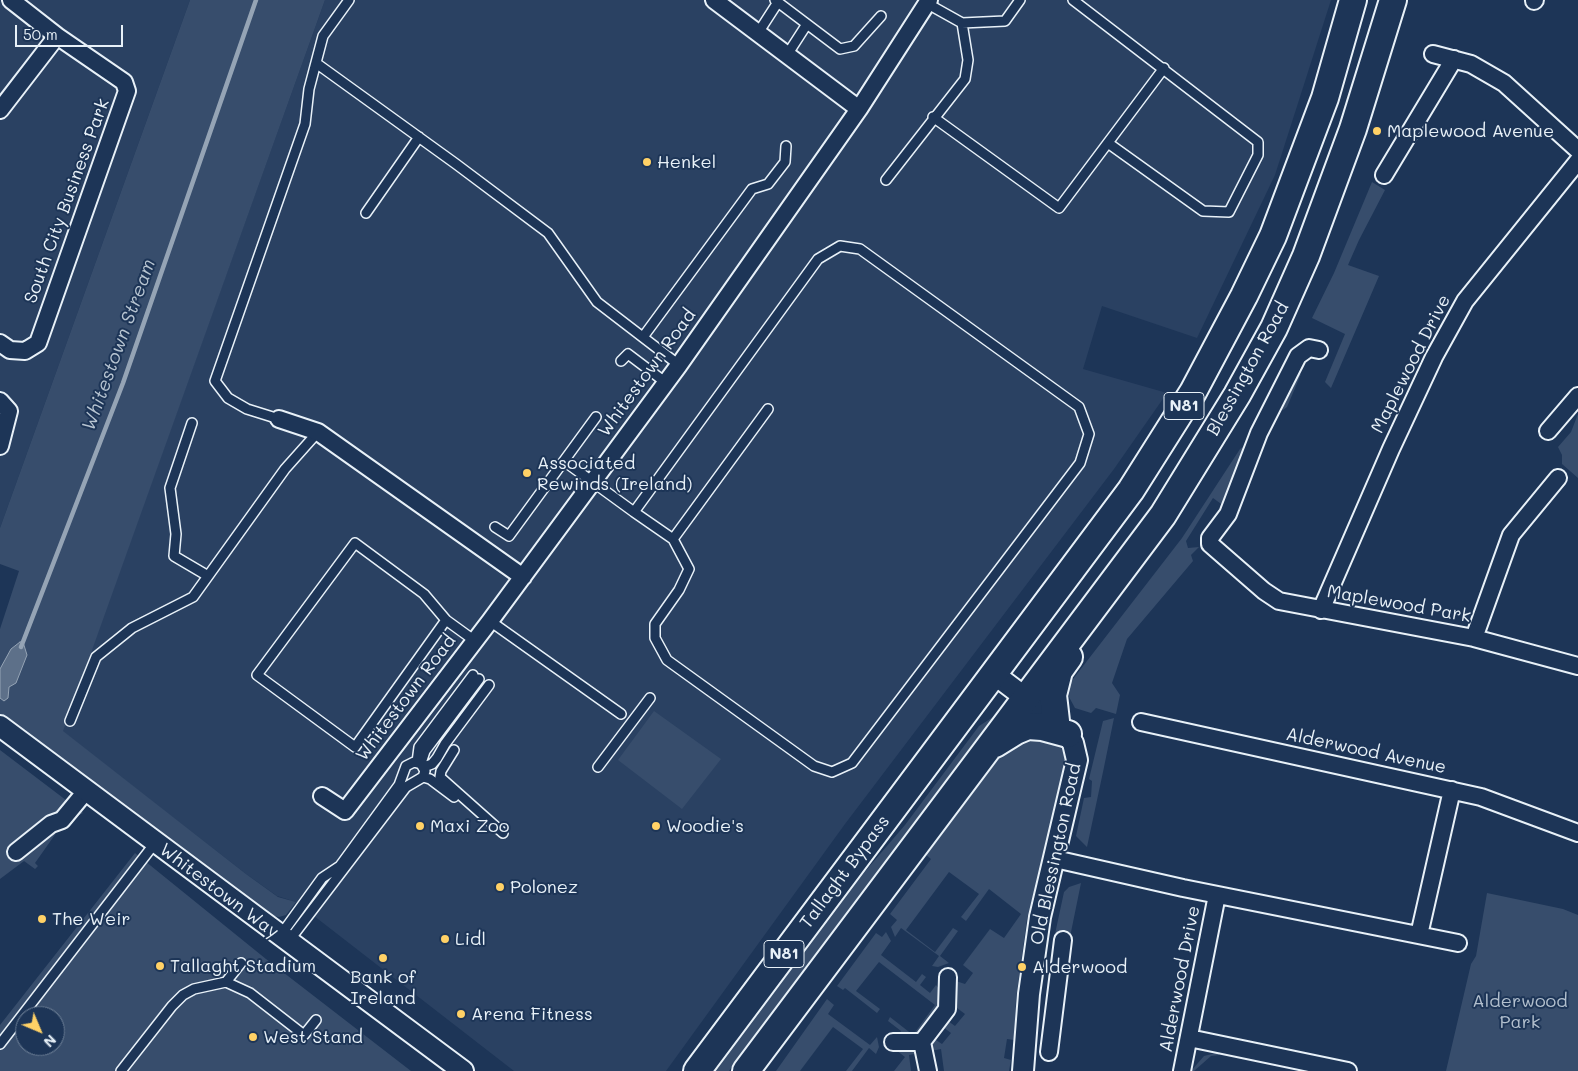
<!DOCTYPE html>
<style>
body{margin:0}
#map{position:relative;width:1578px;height:1071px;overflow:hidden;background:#1d3557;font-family:Mali,sans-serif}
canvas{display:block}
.north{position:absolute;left:15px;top:1006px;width:50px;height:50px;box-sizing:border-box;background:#1d3557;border:1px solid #6e8097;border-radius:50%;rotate:135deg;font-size:14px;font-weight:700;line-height:20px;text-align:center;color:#e8f1f8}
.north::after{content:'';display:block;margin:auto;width:18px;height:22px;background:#ffd166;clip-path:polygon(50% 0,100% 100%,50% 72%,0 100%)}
.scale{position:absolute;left:15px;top:25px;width:108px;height:22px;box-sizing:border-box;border:2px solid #e8f1f8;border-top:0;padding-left:6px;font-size:15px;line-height:18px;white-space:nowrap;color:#e8f1f8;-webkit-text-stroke:4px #1d3557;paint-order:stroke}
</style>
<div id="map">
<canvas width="1578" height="1071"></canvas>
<div class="north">N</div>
<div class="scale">50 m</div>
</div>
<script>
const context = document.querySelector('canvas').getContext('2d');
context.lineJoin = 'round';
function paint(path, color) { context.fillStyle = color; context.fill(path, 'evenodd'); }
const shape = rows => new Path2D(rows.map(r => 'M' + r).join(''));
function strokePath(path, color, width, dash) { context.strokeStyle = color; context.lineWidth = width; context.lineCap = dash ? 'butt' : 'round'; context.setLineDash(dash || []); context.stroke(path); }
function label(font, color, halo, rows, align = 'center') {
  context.font = font + ' Mali,sans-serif'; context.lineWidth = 4; context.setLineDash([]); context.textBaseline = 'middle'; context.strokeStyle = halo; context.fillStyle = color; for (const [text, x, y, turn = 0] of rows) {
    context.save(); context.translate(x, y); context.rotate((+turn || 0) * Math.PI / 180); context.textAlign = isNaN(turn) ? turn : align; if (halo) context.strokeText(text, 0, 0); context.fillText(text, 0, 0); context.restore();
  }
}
paint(shape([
 [0,0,190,0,0,528],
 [325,0,1331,0,1275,175,1197,338,1102,306,1083,369,1167,393,1114,469,845,824,666,1071,514,1071,296,902,277,896,246,874,62,731]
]), '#2a4162');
paint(shape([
 [190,0,325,0,63,731,246,874,278,897,296,902,286,915,279,917,269,915,0,714,0,629,19,571,0,564,0,528],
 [1372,182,1385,190,1359,240,1348,265,1379,276,1331,388,1325,382,1345,334,1312,318,1334,273],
 [1301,374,1287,407,1283,410,1278,407,1295,377],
 [1578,414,1578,478,1562,464,1562,455,1558,447,1571,432],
 [1248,444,1224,506,1213,498,1186,541,1188,548,1199,547,1191,555,1193,561,1127,639,1112,683,1120,695,1116,714,1096,708,1091,713,1075,708,1069,697,1070,683,1182,538,1240,449],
 [654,711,721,759,682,809,618,760],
 [1001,712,885,871,861,893,729,1071,712,1071,831,911,905,825,979,726],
 [1114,718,1103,772,1087,847,1076,836,1084,798,1091,797,1092,781,1089,779,1103,721],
 [1023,733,1060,744,1065,758,1066,770,1027,919,1016,999,1014,1040,1007,1039,1004,1058,1011,1060,1009,1071,944,1071,941,1049,931,1051,931,1045,933,1038,942,1044,951,1033,943,1027,948,1021,955,1026,965,1014,957,1008,954,1000,956,981,965,984,973,973,963,965,990,929,1004,938,1021,914,989,889,966,921,961,917,979,894,949,872,906,930,935,952,953,928,958,931,940,956,949,963,938,967,932,966,939,956,901,928,895,937,891,927,897,920,890,914,931,859,925,854,1002,750],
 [0,750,83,813,70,820,59,829,35,863,38,866,35,869,24,861,0,879],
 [135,853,266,959,411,1071,0,1071,0,1025],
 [25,1016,55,1016,55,1046,25,1046],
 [1081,883,1070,937,1055,934,1064,892,1069,887],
 [1487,893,1563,909,1578,915,1578,1071,1446,1071,1471,964,1476,956],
 [886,932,891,941,881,955,916,982,922,974,926,977,920,985,930,993,936,985,941,991,943,1001,919,1035,898,1036,901,1031,888,1021,890,1017,913,1035,935,1005,879,962,856,991,880,1009,877,1013,845,988,843,990,837,986,876,933,882,937],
 [827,999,834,1005,828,1014,870,1045,877,1037,879,1047,876,1054,869,1048,852,1071,846,1071,863,1049,833,1027,800,1071,776,1071],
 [896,1050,915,1050,919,1053,909,1055,911,1071,894,1071,905,1057],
 [1220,1052,1219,1055,1211,1056,1194,1071,1191,1071,1204,1056]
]), '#374d6c');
const water = shape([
 [20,642,23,642,27,655,16,683,9,687,8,698,4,701,0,698,0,669,11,649,20,642]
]);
paint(water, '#5d7089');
strokePath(water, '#95a4b5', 1);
strokePath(shape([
 [21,647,123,383,256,0]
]), '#95a4b5', 4.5);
const service = shape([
 [775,0,840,49,854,46,881,16],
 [1073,0,1258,142,1258,155,1229,212,1203,211,1108,143],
 [928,4,962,23,1005,21,1020,0],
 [758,33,778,2],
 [787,55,807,24],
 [316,63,456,164,548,233,597,302,679,365],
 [933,117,1059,208,1164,68],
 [886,180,965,79,968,60,962,23],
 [366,213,419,137],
 [840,246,860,249,1079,407,1089,434,1080,463,852,763,832,772,814,766,667,660,655,638,655,624,679,590,689,569,673,539,634,512,818,259,840,246],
 [643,337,752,189,768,184,785,162,786,146],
 [621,361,628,354,665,382],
 [279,419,247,409,228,398,215,381,305,124,309,89,323,36,349,0],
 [192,423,170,488,176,534,174,556,208,576],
 [564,461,634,512],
 [495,527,509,536,596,417],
 [673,539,768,409],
 [446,620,424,594,355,543,257,675,355,747,446,620,475,641],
 [490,621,621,714],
 [70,721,96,657,132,628,193,597,285,469,318,432],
 [454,750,441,771,440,777,503,833],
 [417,762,419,747,473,675],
 [421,763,425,751,479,679],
 [424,767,432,764,437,758,445,744,489,685],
 [598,767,650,698],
 [423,777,430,779,454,797],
 [280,936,322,878,340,866,399,785,406,766,414,762,421,764,425,771,423,777,406,787,288,942],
 [226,982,241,963],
 [0,1044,155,843],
 [121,1071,172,1006,183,995,194,989,226,982,250,993,304,1035,316,1020]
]);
const minor = shape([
 [11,0,57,36],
 [714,0,859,109],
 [1534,1,1535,0],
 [1433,54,1471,64,1504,83,1578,150],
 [0,110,57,36,124,82,127,91,38,343,25,351,10,350,0,343],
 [1384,175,1454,59],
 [1319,350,1309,348,1298,356,1259,433,1228,514,1210,538,1210,544,1264,591,1279,601,1474,638,1578,666],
 [0,401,9,411,0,446],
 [279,419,318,432,523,577],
 [1548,431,1578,396],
 [1321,610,1391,449,1434,357,1465,301,1578,161],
 [1474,638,1511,535,1558,478],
 [1141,722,1481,797,1578,833],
 [322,796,345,811,490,621,679,365,859,109,929,0],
 [16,852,51,824,62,820,86,791],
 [1055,859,1183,888,1458,943],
 [1419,935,1452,790],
 [1189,1038,1348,1071],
 [893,1042,922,1042],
 [1049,1052,1063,940],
 [928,1071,922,1042,947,1009,948,977],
 [1182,1071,1217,895]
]);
const tertiary = shape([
 [994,674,1056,721,1073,743,1077,760,1040,917,1029,994,1023,1071],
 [0,726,463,1071]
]);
const primary = shape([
 [1056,721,1053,695,1059,671,1069,657],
 [995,744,1016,731,1028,726,1042,727,1068,734],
 [697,1071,1131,490,1193,392,1244,296,1273,236,1325,98,1353,0],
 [746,1071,1163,515,1237,395,1274,328,1306,256,1353,129,1393,0]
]);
strokePath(service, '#e8f1f8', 12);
strokePath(minor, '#e8f1f8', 20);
strokePath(tertiary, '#e8f1f8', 24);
strokePath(primary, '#e8f1f8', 30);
strokePath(service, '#1d3557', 9);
strokePath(minor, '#1d3557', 16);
strokePath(tertiary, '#1d3557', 20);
strokePath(primary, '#1d3557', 26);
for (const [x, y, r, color] of [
 [1377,131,5,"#ffd166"],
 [647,162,5,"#ffd166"],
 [527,473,5,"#ffd166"],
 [420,826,5,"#ffd166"],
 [656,826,5,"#ffd166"],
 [500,887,5,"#ffd166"],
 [42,919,5,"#ffd166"],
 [445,939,5,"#ffd166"],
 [383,958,5,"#ffd166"],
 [160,966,5,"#ffd166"],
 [1022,967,5,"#ffd166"],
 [461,1014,5,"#ffd166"],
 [253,1037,5,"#ffd166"]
]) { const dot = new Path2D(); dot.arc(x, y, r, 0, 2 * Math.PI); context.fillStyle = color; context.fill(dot); strokePath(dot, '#1d3557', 2); }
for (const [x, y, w] of [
 [1184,406,40],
 [784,954,40]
]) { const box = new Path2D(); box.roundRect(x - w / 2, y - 13.5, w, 27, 4); context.fillStyle = '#1d3557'; context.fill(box); strokePath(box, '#e8f1f8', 1); }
label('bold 16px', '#e8f1f8', null, [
 ["N81",1184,406],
 ["N81",784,954]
]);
label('18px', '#e8f1f8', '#1d3557', [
 ["Maplewood Avenue",1387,131],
 ["Henkel",657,162],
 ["Associated",537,463],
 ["Rewinds (Ireland)",537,484],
 ["Maxi Zoo",430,826],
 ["Woodie's",666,826],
 ["Polonez",510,887],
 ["The Weir",52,919],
 ["Lidl",455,939],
 ["Tallaght Stadium",170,966],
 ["Alderwood",1032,967],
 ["Bank of",383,977,"center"],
 ["Ireland",383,998,"center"],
 ["Arena Fitness",471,1014],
 ["West Stand",263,1037]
], 'left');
label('18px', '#e8f1f8', '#1d3557', [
 ["South City Business Park",67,201,-70],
 ["Maplewood Drive",1411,364,-63],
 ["Blessington Road",1248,369,-61],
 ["Whitestown Road",647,373,-54],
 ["Maplewood Park",1399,604,10],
 ["Whitestown Road",406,698,-53],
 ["Alderwood Avenue",1366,751,12],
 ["Old Blessington Road",1056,854,-78],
 ["Tallaght Bypass",845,872,-53],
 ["Whitestown Way",219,891,37],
 ["Alderwood Drive",1180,979,-79]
]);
label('18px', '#b3c0ce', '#1d3557', [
 ["Alderwood",1520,1001],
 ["Park",1520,1022]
]);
label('italic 19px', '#b7c4d1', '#1d3557', [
 ["Whitestown Stream",119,345,-70]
]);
</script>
